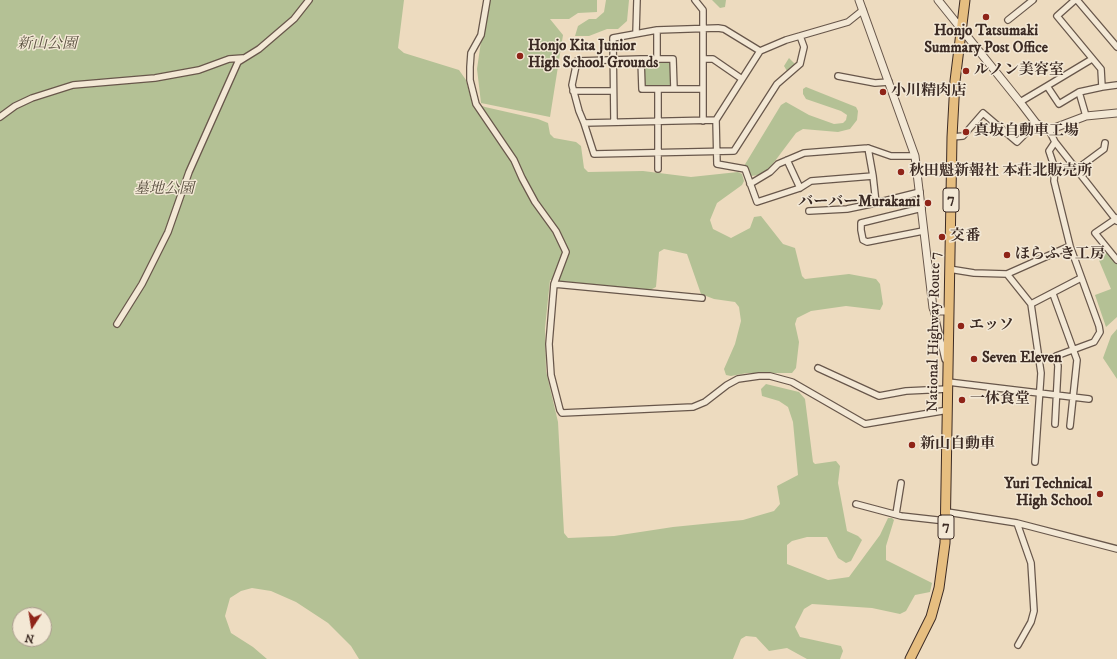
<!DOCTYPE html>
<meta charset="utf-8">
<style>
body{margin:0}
#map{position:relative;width:1117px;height:659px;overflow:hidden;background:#eddbbf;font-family:"IM FELL DW Pica",serif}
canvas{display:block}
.north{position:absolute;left:12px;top:607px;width:40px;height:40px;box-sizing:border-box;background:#f3e8d5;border:1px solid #aa9c8e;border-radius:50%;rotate:192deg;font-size:11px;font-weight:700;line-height:16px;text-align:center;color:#3c2b24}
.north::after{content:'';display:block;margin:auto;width:14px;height:18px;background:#8f2418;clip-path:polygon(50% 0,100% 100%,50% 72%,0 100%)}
</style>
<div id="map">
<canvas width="1117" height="659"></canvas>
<div class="north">N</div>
</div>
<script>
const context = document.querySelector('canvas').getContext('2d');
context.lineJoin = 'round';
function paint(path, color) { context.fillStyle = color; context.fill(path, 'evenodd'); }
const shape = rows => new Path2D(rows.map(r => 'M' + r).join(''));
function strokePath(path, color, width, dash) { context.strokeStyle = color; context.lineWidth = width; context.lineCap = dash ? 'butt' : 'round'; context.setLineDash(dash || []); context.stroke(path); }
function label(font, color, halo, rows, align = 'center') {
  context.font = font + ' "IM FELL DW Pica","Noto Serif JP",serif'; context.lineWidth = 3; context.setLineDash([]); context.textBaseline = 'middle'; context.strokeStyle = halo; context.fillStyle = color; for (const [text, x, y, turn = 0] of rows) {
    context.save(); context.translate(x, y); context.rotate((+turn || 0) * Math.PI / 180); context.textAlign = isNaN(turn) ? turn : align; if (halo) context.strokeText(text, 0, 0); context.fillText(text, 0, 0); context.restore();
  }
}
paint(shape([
 [0,0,404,0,398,48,404,53,459,70,466,80,472,102,485,107,538,119,548,123,550,134,554,138,576,142,581,146,584,168,588,172,643,171,691,177,738,172,742,174,744,181,742,185,717,203,710,220,713,229,731,238,750,228,754,217,761,216,783,244,795,248,802,276,805,279,849,274,876,279,880,284,883,304,880,310,846,306,811,311,797,318,795,324,799,342,796,368,792,373,747,373,731,376,726,375,724,369,735,344,741,321,739,307,735,302,714,299,701,294,687,254,664,249,659,252,656,287,650,290,550,280,545,328,546,371,558,422,564,533,568,538,614,536,673,527,743,520,774,511,780,504,777,486,798,475,793,422,788,407,779,401,762,396,761,389,766,384,799,392,805,399,813,462,815,464,836,461,840,466,838,483,847,531,858,536,862,540,851,561,846,563,838,558,827,537,807,537,792,541,787,545,787,564,828,580,849,577,880,535,888,518,892,518,894,520,886,546,886,560,932,583,930,592,915,595,906,611,900,614,872,608,812,604,804,609,795,627,800,637,841,646,843,651,840,659,807,659,787,648,769,651,756,637,746,636,741,639,733,659,359,659,351,646,328,623,296,602,271,591,252,588,241,591,230,598,225,616,231,633,253,647,267,659,0,659],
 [20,615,44,615,44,639,20,639],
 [487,0,597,0,597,12,578,13,569,19,550,19,563,35,550,117,481,103,477,69],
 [606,0,629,0,627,21,618,29,607,29,589,36,575,36,578,26,589,19,596,19,604,12],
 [712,0,726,0,725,7,720,8],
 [789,58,795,64,787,71,784,66],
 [641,59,673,59,674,89,642,89],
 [806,87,856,107,858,111,857,120,850,129,838,132,803,129,796,133,769,169,759,175,751,176,748,168,744,166,781,105,786,102,809,115,834,124,843,123,846,120,847,115,841,111,806,99,803,94,803,89],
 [1107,252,1117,264,1117,317,1106,327,1095,295,1111,289,1098,258],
 [1117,329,1117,379,1103,358,1111,336]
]), '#b4c195');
const minor = shape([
 [487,0,481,35,471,53,470,67,470,80,476,104,514,160,522,178,535,202,556,231,566,252,554,284,549,344,551,375,560,410,562,413,693,407,705,402,727,385,738,379,759,376,770,376,792,382,865,424,948,410],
 [695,0,703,10,703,121],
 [1075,0,1057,16,1101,69,1102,87,1117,85],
 [1077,0,1117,47],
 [863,10,848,22,786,40,760,51,716,120,717,164,745,169,757,202,800,188,811,181,873,176,876,203,920,192],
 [1008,20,1033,0],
 [657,30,657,59],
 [636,33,637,0],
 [641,59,673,59,674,89],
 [703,59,713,59,742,79],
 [1092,59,1047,86,1059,104,1079,92,1102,87],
 [838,76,875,83,889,82],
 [658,89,658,169],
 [703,89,642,89,641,59,577,61,572,85,579,111,584,123,716,120],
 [573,91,613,91],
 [1079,92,1086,116],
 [1020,102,1047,86],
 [0,117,15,106,32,98,73,85,155,78,199,70,229,59,243,58],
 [614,122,613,38,657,30,718,28,724,29,760,51],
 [584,123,594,154,734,151,777,84,800,64,804,47,800,36],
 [1049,130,1055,142,1117,221],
 [952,137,963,136,983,113,1017,142,1036,123],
 [868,148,873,176],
 [787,160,800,188],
 [1077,169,1104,149,1105,143],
 [750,184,770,172,778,164,804,153,868,148,891,156,915,156],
 [922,208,861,223,861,230,863,240,867,242,923,231],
 [809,211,847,209,876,203],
 [1117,218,1095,233,1117,260],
 [949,269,974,273,1007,274,1070,246],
 [1007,274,1031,304,1041,373,1035,462],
 [554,284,702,298],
 [1053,294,1077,360,1070,426],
 [1031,304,1081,278],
 [933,308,945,359],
 [117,324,142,284,168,232,189,172,238,62,259,49,294,19,309,0],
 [818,368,879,396,906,391,948,389],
 [948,382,1089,399],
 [1055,424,1058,366,1056,356,1094,342,1100,332,1099,326,1070,246,1054,181,1055,169,1049,151,1055,142],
 [856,504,901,516,946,521],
 [947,512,1017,523,1117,549],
 [896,514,901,483],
 [1017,523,1031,563,1034,611,1031,622,1018,645]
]);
const tertiary = shape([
 [859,0,915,156,933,308,938,311,949,311],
 [938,0,1020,102,1036,123,1043,128,1049,130,1086,116,1117,113]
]);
const trunk = shape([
 [910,659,931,617,939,588,945,543,952,137,955,81,965,0]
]);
strokePath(minor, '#68574b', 8);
strokePath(tertiary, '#68574b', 9);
strokePath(trunk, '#3c2b24', 11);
strokePath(minor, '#f3e8d5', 5.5);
strokePath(tertiary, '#f3e8d5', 7);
strokePath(trunk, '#e6be80', 9);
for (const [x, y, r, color] of [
 [986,17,4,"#8f2418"],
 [520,56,4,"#8f2418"],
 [966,71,4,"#8f2418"],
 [883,92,4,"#8f2418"],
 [966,132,4,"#8f2418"],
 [901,172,4,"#8f2418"],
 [928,203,4,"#8f2418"],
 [942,237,4,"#8f2418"],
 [1007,255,4,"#8f2418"],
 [961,326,4,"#8f2418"],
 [974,359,4,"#8f2418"],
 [962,400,4,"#8f2418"],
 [912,445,4,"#8f2418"],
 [1100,494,4,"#8f2418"]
]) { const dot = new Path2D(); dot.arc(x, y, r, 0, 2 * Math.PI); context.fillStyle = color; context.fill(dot); strokePath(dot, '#f3e8d5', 1.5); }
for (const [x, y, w] of [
 [951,200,16],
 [946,527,16]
]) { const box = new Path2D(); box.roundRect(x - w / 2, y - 12, w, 24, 3); context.fillStyle = '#f3e8d5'; context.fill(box); strokePath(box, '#3c2b24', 1); }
label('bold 14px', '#3c2b24', null, [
 ["7",951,200],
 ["7",946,527]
]);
label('bold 15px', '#3c2b24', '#f3e8d5', [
 ["Honjo Tatsumaki",986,32,"center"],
 ["Summary Post Office",986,49,"center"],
 ["Honjo Kita Junior",528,47],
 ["High School Grounds",528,64],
 ["ルノン美容室",974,71],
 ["小川精肉店",891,92],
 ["真坂自動車工場",974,132],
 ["秋田魁新報社 本荘北販売所",909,172],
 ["バーバーMurakami",920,203,"right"],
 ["交番",950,237],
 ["ほらふき工房",1015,255],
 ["エッソ",969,326],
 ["Seven Eleven",982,359],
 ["一休食堂",970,400],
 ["新山自動車",920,445],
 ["Yuri Technical",1092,485,"right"],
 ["High School",1092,502,"right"]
], 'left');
label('italic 15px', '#5a5040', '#f3e8d5', [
 ["新山公園",47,45],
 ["墓地公園",164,190]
]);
label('15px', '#3c2b24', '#f3e8d5', [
 ["National Highway Route 7",935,332,-89]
]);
</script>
